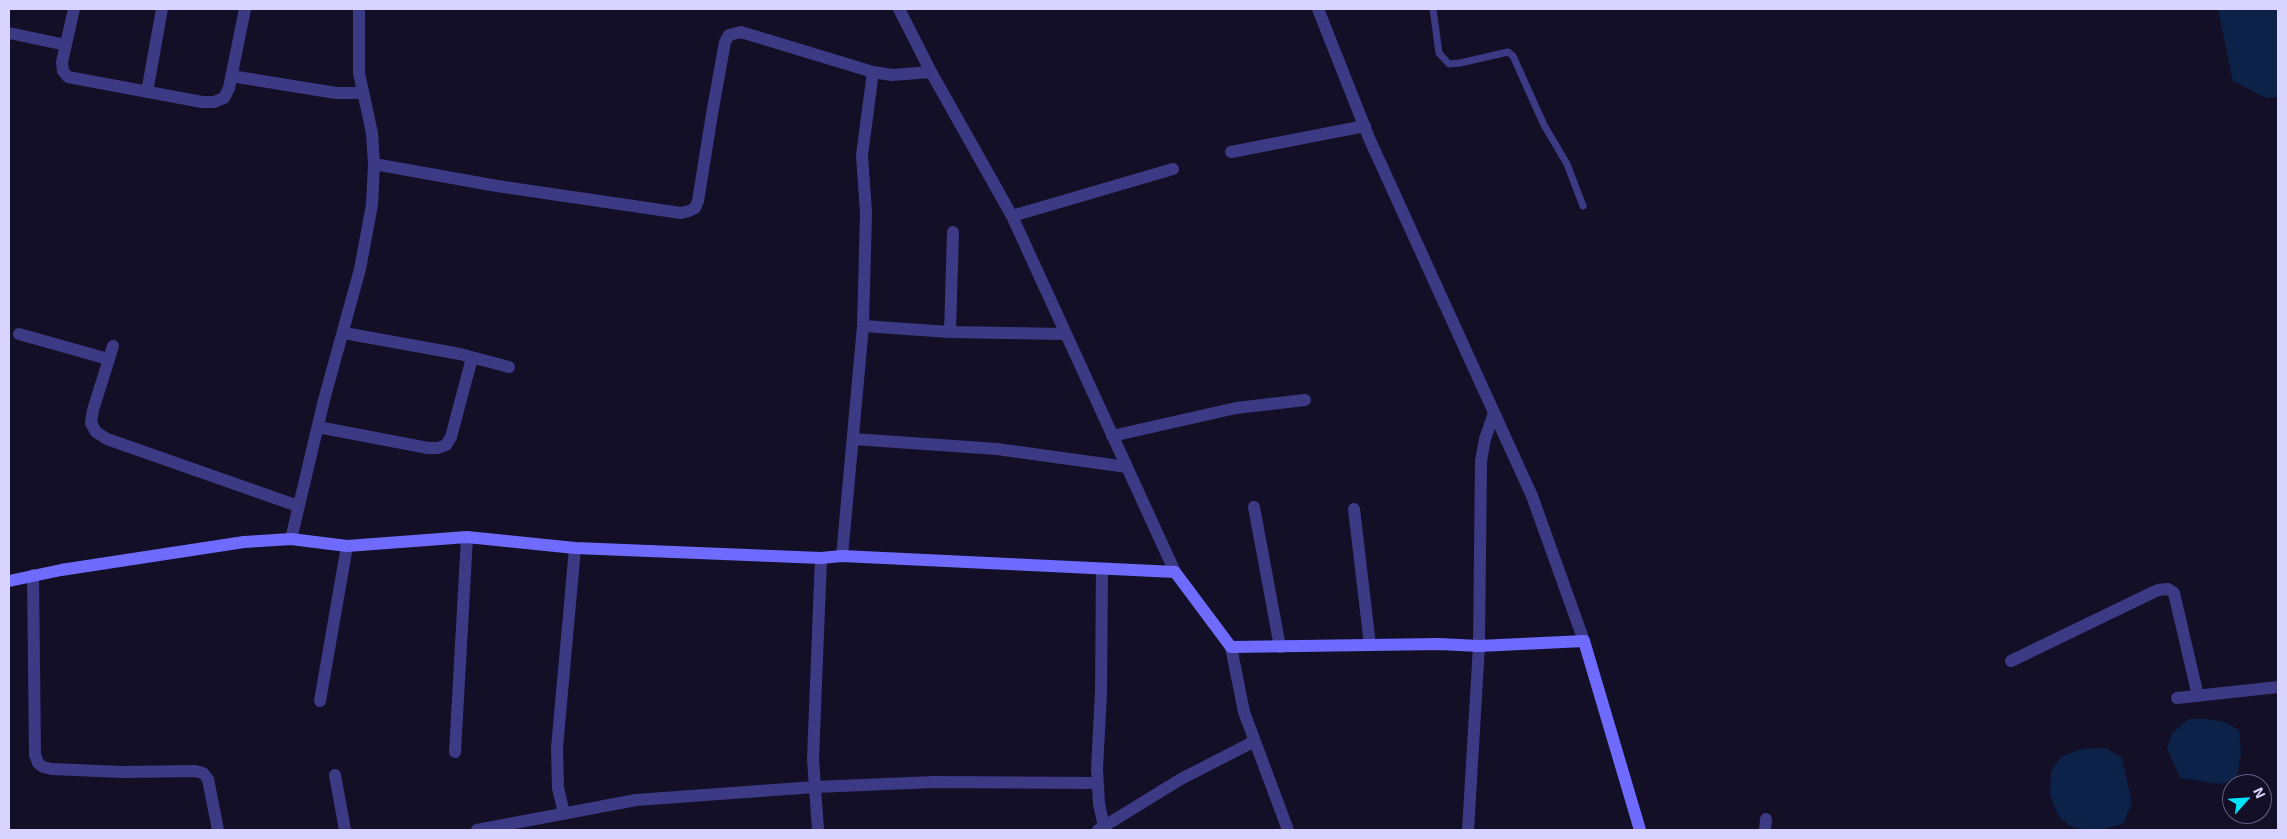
<!DOCTYPE html>
<style>
body{margin:0}
#map{position:relative;width:2287px;height:839px;overflow:hidden;background:#130f26;font-family:"Exo 2",sans-serif}
canvas{display:block}
.frame{position:absolute;inset:0;border:10px solid #d9d4ff;pointer-events:none}
.north{position:absolute;left:2222px;top:774px;width:50px;height:50px;box-sizing:border-box;background:#130f26;border:1px solid #625e7d;border-radius:50%;rotate:64deg;font-size:14px;font-weight:700;line-height:20px;text-align:center;color:#d9d4ff}
.north::after{content:'';display:block;margin:auto;width:18px;height:22px;background:#00e5ff;clip-path:polygon(50% 0,100% 100%,50% 72%,0 100%)}
</style>
<div id="map">
<canvas width="2287" height="839"></canvas>
<div class="frame"></div>
<div class="north">N</div>
</div>
<script>
const context = document.querySelector('canvas').getContext('2d');
context.lineJoin = 'round';
function paint(path, color) { context.fillStyle = color; context.fill(path, 'evenodd'); }
const shape = rows => new Path2D(rows.map(r => 'M' + r).join(''));
function strokePath(path, color, width, dash) { context.strokeStyle = color; context.lineWidth = width; context.lineCap = dash ? 'butt' : 'round'; context.setLineDash(dash || []); context.stroke(path); }
paint(shape([
 [2218,9,2278,9,2278,97,2266,98,2233,81],
 [2189,719,2208,719,2225,722,2239,730,2241,752,2237,779,2220,784,2180,778,2167,748,2172,733],
 [2106,748,2122,758,2132,803,2123,824,2100,830,2073,828,2058,816,2050,794,2051,771,2061,757,2082,749]
]), '#0c2248');
strokePath(shape([
 [1433,9,1439,53,1449,64,1460,63,1508,52,1513,56,1544,125,1567,164,1583,206]
]), '#3d3a85', 7);
strokePath(shape([
 [74,9,62,62,63,71,68,77,202,102,214,102,224,98,229,88,245,9],
 [899,9,931,72,1012,216,1175,572],
 [9,33,66,45],
 [231,76,336,93,363,93],
 [147,92,162,9],
 [1231,152,1365,126],
 [374,164,497,186,681,213,689,211,695,208,698,201,712,114,725,42,729,35,741,32,873,72,892,75,931,72],
 [1012,216,1173,169],
 [863,326,950,332,1065,334],
 [950,332,953,232],
 [344,333,460,354,509,367],
 [19,334,108,359],
 [113,346,93,410,91,423,96,432,107,439,298,506],
 [318,427,428,448,438,448,446,445,451,437,472,358],
 [1112,436,1236,408,1305,400],
 [853,439,997,449,1127,467],
 [1254,507,1280,647],
 [1354,509,1370,645],
 [291,539,324,400,360,269,372,205,374,164,372,133,359,73,359,9],
 [842,556,863,326,866,213,862,155,873,72],
 [1102,570,1101,692,1097,769,1099,804,1104,827],
 [33,575,35,755,38,763,43,767,52,769,122,772,195,771,203,773,208,779,218,830],
 [1231,647,1244,712,1288,830],
 [2011,661,2135,601,2158,590,2168,589,2174,593,2198,696],
 [2177,698,2278,687],
 [320,701,347,546],
 [455,752,467,537],
 [335,775,345,830],
 [564,813,558,788,557,748,575,548],
 [477,830,636,800,815,787,934,782,1097,783],
 [818,830,813,759,821,558],
 [1098,830,1181,779,1255,741],
 [1468,830,1479,646,1481,461,1485,439,1494,413],
 [1765,830,1766,819]
]), '#3d3a85', 12);
strokePath(shape([
 [1318,9,1369,138,1532,496,1584,641]
]), '#3d3a85', 12);
strokePath(shape([
 [9,581,61,570,244,542,291,539,347,546,467,537,575,548,821,558,842,556,1175,572,1231,647,1439,644,1479,646,1584,641,1640,830]
]), '#6f6bff', 12);
</script>
